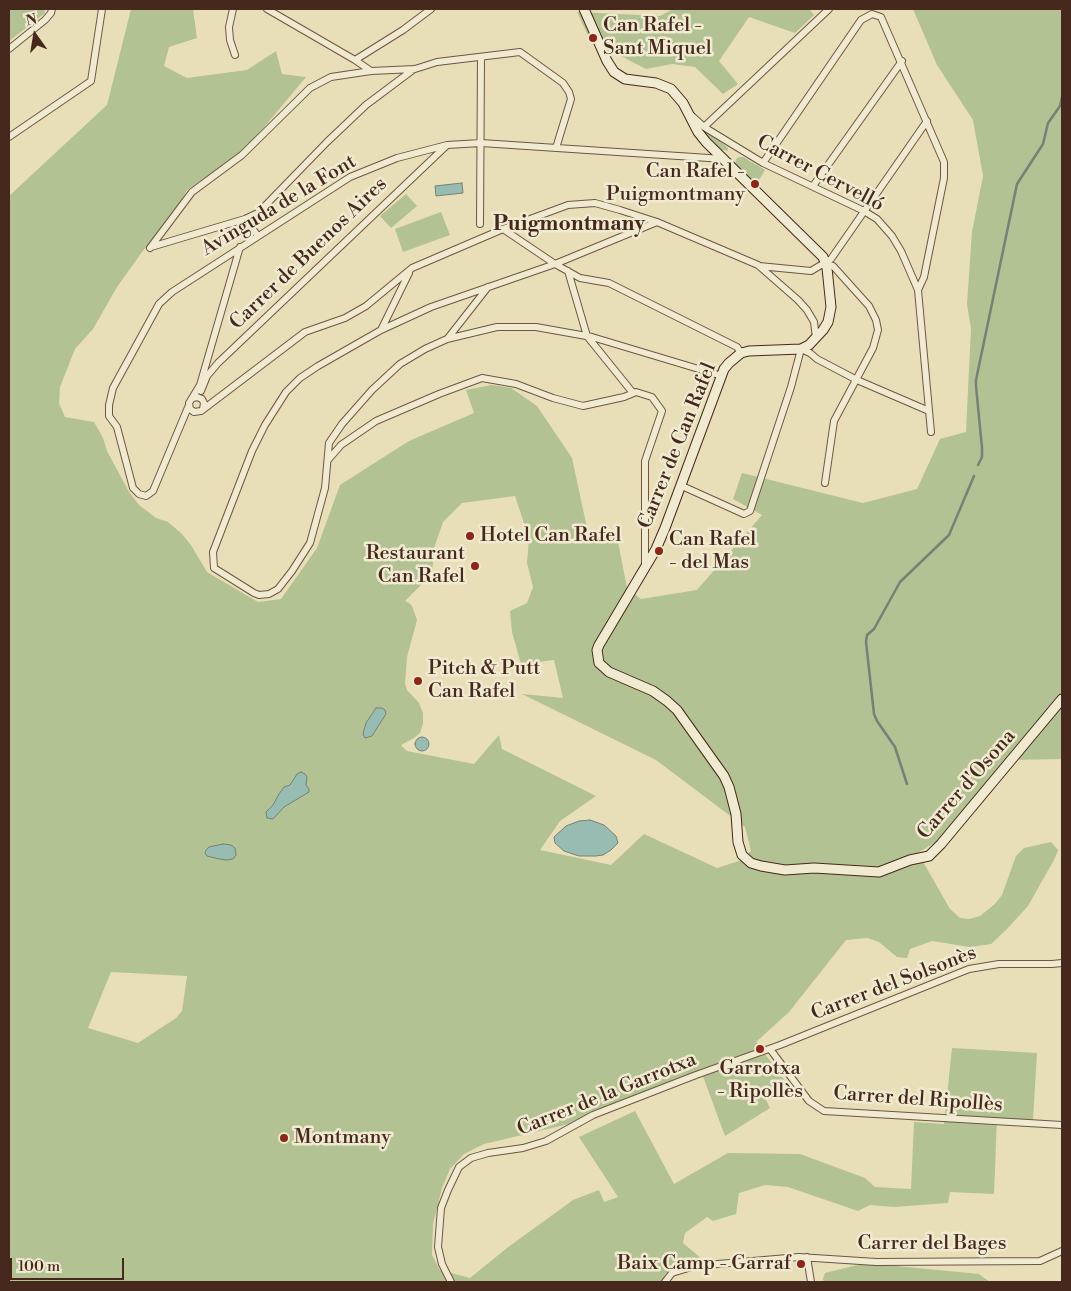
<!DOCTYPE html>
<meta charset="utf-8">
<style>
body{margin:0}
#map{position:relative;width:1071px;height:1291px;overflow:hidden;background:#e8deb8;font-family:"Libre Bodoni",serif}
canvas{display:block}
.frame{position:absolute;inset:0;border:10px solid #46281c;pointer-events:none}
.north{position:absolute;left:10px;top:10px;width:50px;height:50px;-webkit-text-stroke:4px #f0ead1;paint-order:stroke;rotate:347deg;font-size:14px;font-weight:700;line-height:20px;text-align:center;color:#46281c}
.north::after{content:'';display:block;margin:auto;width:18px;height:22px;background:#46281c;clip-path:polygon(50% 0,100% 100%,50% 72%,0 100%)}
.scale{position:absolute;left:10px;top:1258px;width:114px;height:22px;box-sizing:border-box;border:2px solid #46281c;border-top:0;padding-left:6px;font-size:15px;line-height:18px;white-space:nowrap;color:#46281c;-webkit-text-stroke:4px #f0ead1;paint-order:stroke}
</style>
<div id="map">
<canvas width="1071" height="1291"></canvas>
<div class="frame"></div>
<div class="north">N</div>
<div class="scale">100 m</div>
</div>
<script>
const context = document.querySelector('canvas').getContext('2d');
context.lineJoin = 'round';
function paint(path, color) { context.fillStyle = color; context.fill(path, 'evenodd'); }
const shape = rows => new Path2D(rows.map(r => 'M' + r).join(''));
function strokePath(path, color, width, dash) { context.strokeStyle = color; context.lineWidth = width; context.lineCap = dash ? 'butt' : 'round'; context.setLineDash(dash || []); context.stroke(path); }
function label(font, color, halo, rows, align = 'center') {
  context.font = font + ' "Libre Bodoni",serif'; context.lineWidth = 5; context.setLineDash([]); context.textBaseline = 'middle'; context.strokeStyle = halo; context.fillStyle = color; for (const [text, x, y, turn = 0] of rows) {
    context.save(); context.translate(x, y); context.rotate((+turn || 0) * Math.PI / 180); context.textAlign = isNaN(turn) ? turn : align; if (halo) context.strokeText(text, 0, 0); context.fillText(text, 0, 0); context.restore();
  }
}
paint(shape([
 [9,9,44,9,45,13,9,41],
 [131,9,193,9,197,38,169,47,164,66,187,78,247,70,276,51,282,74,306,77,245,150,187,190,172,217,142,252,117,287,93,329,75,349,60,387,59,403,65,417,94,422,103,438,107,451,129,492,139,505,156,518,168,522,181,533,191,545,207,572,258,602,281,599,317,548,340,485,409,441,474,413,466,390,492,385,511,388,537,406,572,458,590,542,618,542,627,588,641,599,697,590,762,515,733,499,742,473,863,503,917,489,940,439,966,432,971,329,967,304,972,232,983,176,973,120,937,65,913,9,1062,9,1062,759,1004,760,956,829,918,853,950,909,960,918,969,919,980,916,995,904,1002,895,1016,856,1024,848,1051,842,1058,850,1055,858,1028,906,1006,930,991,944,970,947,932,941,910,949,907,958,897,957,879,942,867,938,846,940,789,1012,756,1042,785,1081,765,1098,770,1108,725,1136,701,1071,590,1112,573,1123,484,1144,464,1154,450,1169,442,1188,433,1224,432,1255,440,1270,470,1278,507,1248,573,1200,599,1190,604,1202,618,1197,579,1137,635,1111,674,1184,728,1153,800,1154,865,1178,875,1187,911,1189,914,1122,944,1124,952,1048,1037,1053,1033,1120,997,1118,994,1194,950,1192,948,1203,894,1207,870,1205,858,1211,788,1187,765,1185,739,1193,736,1214,713,1221,707,1217,685,1233,683,1243,703,1260,680,1265,665,1274,663,1282,9,1282,9,196,107,105],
 [515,496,529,538,527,563,533,587,527,603,510,611,512,632,521,664,554,660,563,698,522,694,656,760,745,827,751,851,739,861,717,868,644,834,611,865,540,850,560,821,596,796,502,749,499,735,474,764,407,751,401,745,414,738,420,733,423,724,423,713,419,703,407,690,405,684,407,657,417,620,412,606,409,603,405,601,432,574,434,548,443,522,462,503],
 [111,972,187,976,182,1011,176,1018,138,1043,88,1028],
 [673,9,809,9,814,15,795,33,749,17,719,61,738,84,723,94,695,67,672,64,646,69,590,40,577,12,660,16],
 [699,126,720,141,728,148,728,151,719,149,711,143],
 [739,157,743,157,765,170,756,185,735,164,736,159],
 [406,194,417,206,391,228,380,216],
 [441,212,450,235,403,252,395,229],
 [865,1263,979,1274,990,1282,824,1282,823,1279,825,1273]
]), '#b2c292');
const water = shape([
 [462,183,463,193,436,196,435,186,462,183],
 [376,708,382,708,385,710,386,714,372,736,365,738,363,734,366,723,376,708],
 '415 744a7 7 0 1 1 14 0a7 7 0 1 1-14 0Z',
 [301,772,305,774,307,777,306,785,309,789,309,792,284,807,273,819,267,818,266,812,273,805,279,794,284,787,290,785,297,774,301,772],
 [590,820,604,825,616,836,618,843,611,850,603,855,596,856,579,856,564,851,555,843,554,837,566,826,579,821,590,820],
 [223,844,231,845,235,848,236,855,233,859,227,860,219,859,207,856,205,853,206,850,209,847,223,844]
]);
paint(water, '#97bcb1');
strokePath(water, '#778175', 1);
strokePath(shape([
 [978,465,982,457,982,448,976,386,976,380,1017,184,1043,144,1048,123,1060,106,1062,97],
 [907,784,895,747,877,721,874,714,866,642,867,635,874,629,900,582,949,535,974,476]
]), '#778175', 2.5);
const street = shape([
 [233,9,229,27,230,40,235,55],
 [267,9,355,60,403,30,431,9],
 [9,49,45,20,51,13,52,9],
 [355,60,371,71],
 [692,116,704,127,763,163,864,211,877,219,892,236,901,251,918,290,931,432],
 [704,127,829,9],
 [9,137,91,81,102,9],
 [763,163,861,20,872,14,881,17,944,162,944,178,924,277,918,290],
 [813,186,902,61],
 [245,219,258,236],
 [657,222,555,264,431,307,381,330,318,366,300,378,286,392,265,425,252,451,213,552,214,568,254,593,259,595,269,594,278,589,292,571,310,543,325,488,329,443,342,424,372,390,400,364,425,349,447,339,497,327,536,327,592,337,722,376],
 [480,224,481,57],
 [503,229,555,264,580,278,609,283,737,347,741,353],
 [151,247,245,219,258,213,327,142,366,105,414,69],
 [240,247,200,385,189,403,190,409,194,412,201,411,305,332,345,318,366,306,412,268,503,229,568,205,595,203,620,210,657,222,758,265,798,300,807,310,814,322,816,338],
 [150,248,192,192,242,155,310,88,331,77,371,71,415,69,437,62,520,52,563,83,569,92,571,99,556,148],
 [759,266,811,271,831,259,927,121],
 [568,271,587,336,633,393],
 [381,330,409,273],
 [448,338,488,287],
 [201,391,207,376,218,363,446,146],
 [193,398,197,397,202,399,204,403,203,409],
 [189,405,153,491,146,496,139,494,133,488,117,427,109,416,109,405,113,388,159,304,172,292,350,177,397,158,447,145,481,143,724,159],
 [328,460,341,445,376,421,439,394,482,378,516,384,553,398,583,406,624,397,636,392,652,397,662,411,645,461,645,566],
 [825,483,834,421,873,348,878,330,876,320,869,306,833,266,825,263],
 [682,486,744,514,750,511,791,387,801,349,810,353,817,359,857,380,929,411],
 [770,1049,809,1101,824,1111,1062,1125],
 [807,1257,811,1282],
 [451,1282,442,1264,438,1247,441,1208,448,1190,459,1167,471,1158,488,1153,523,1148,546,1141,593,1115,696,1075,780,1045,969,969,999,964,1052,964,1062,963],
 [665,1282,672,1273,695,1266,799,1257,876,1262,1040,1261,1062,1251]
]);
const secondary = shape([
 [584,9,607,61,614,72,625,79,656,83,671,89,683,103,698,132,706,142,823,257,827,268,831,307,828,322,823,330,809,345,801,349,749,351,741,353,729,363,724,369,665,528,656,549,599,645,597,650,599,663,609,672,653,691,667,701,677,710,724,776,729,787,736,814,738,842,742,855,751,863,761,866,785,870,814,868,879,872,910,860,929,856,941,844,1062,699]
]);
strokePath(street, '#6e5643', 8);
strokePath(secondary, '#46281c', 11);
strokePath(street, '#f0ead1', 6);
strokePath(secondary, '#f0ead1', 9);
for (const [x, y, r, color] of [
 [593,38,5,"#8f2418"],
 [755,184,5,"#8f2418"],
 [470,536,5,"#8f2418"],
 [659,551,5,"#8f2418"],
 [475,566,5,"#8f2418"],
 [418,681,5,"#8f2418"],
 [760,1049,5,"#8f2418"],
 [284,1138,5,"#8f2418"],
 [801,1264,5,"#8f2418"]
]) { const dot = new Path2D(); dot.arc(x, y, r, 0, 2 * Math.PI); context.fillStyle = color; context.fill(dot); strokePath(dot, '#f0ead1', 2); }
label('20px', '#46281c', '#f0ead1', [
 ["Can Rafel -",603,26],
 ["Sant Miquel",603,49],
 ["Can Rafel -",745,172,"right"],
 ["Puigmontmany",745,195,"right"],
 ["Hotel Can Rafel",480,536],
 ["Can Rafel",669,540],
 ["- del Mas",669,563],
 ["Restaurant",465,554,"right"],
 ["Can Rafel",465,577,"right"],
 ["Pitch & Putt",428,669],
 ["Can Rafel",428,692],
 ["Garrotxa",760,1069,"center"],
 ["- Ripollès",760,1092,"center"],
 ["Montmany",294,1138],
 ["Baix Camp - Garraf",791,1264,"right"]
], 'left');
label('20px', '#46281c', '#f0ead1', [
 ["Carrer Cervelló",820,174,28],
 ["Avinguda de la Font",279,206,-31],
 ["Carrer de Buenos Aires",309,254,-44],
 ["Carrer de Can Rafel",678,446,-68],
 ["Carrer d'Osona",967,785,-49],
 ["Carrer del Solsonès",894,984,-21],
 ["Carrer de la Garrotxa",607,1095,-22],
 ["Carrer del Ripollès",918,1100,4],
 ["Carrer del Bages",932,1244]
]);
label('bold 21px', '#46281c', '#f0ead1', [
 ["Puigmontmany",569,225]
]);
</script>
